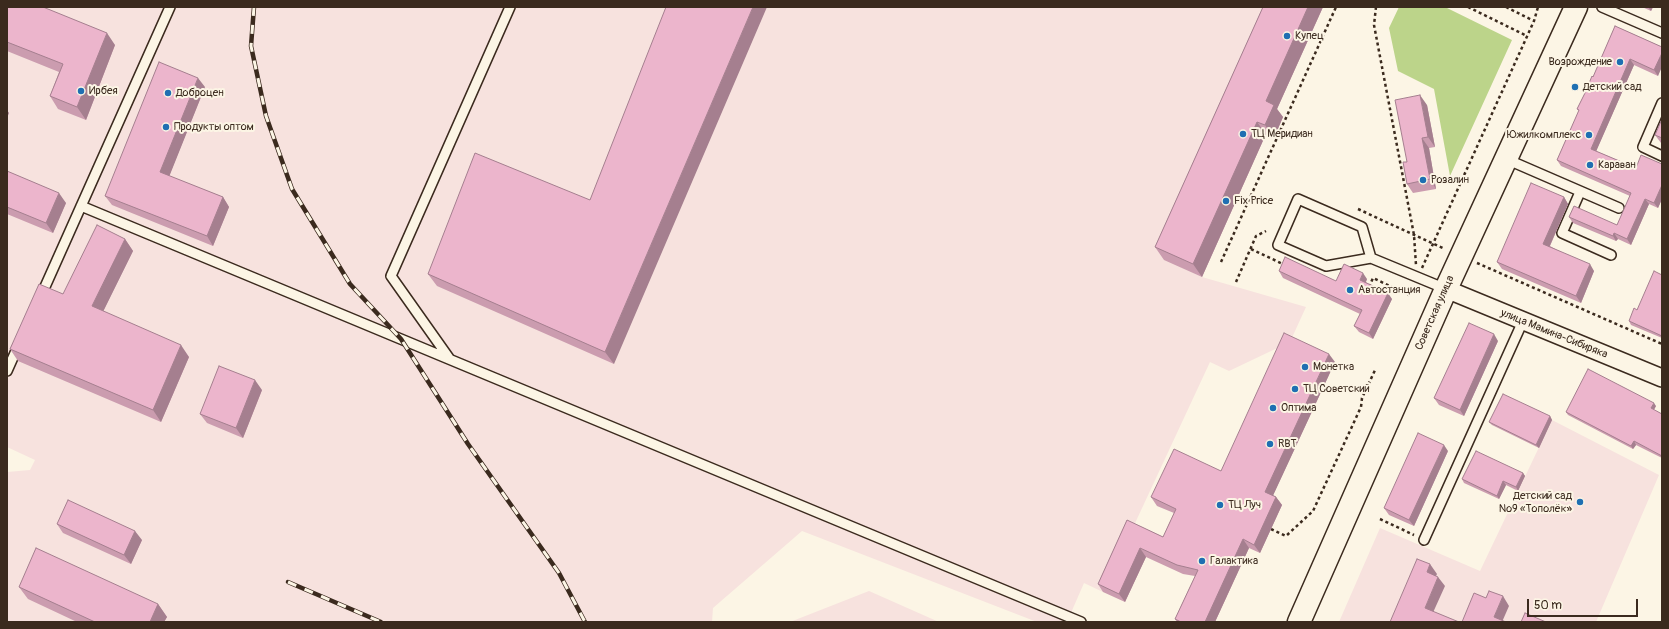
<!DOCTYPE html>
<meta charset="utf-8">
<style>
body{margin:0}
#map{position:relative;width:1669px;height:629px;overflow:hidden;background:#fcf5e5;font-family:Pangolin,sans-serif}
canvas{display:block}
.frame{position:absolute;inset:0;border:8px solid #3b2a1e;pointer-events:none}
.scale{position:absolute;left:1527px;top:599px;width:111px;height:18px;box-sizing:border-box;border:2px solid #3b2a1e;border-top:0;padding-left:5px;font-size:12px;line-height:14px;white-space:nowrap;color:#3b2a1e;-webkit-text-stroke:3px #fcf5e5;paint-order:stroke}
</style>
<div id="map">
<canvas width="1669" height="629"></canvas>
<div class="frame"></div>
<div class="scale">50 m</div>
</div>
<script>
const context = document.querySelector('canvas').getContext('2d');
context.lineJoin = 'round';
function paint(path, color) { context.fillStyle = color; context.fill(path, 'evenodd'); }
const shape = rows => new Path2D(rows.map(r => 'M' + r).join(''));
function strokePath(path, color, width, dash) { context.strokeStyle = color; context.lineWidth = width; context.lineCap = dash ? 'butt' : 'round'; context.setLineDash(dash || []); context.stroke(path); }
function label(font, color, halo, rows, align = 'center') {
  context.font = font + ' Pangolin,sans-serif'; context.lineWidth = 4; context.setLineDash([]); context.textBaseline = 'middle'; context.strokeStyle = halo; context.fillStyle = color; for (const [text, x, y, turn = 0] of rows) {
    context.save(); context.translate(x, y); context.rotate((+turn || 0) * Math.PI / 180); context.textAlign = isNaN(turn) ? turn : align; if (halo) context.strokeText(text, 0, 0); context.fillText(text, 0, 0); context.restore();
  }
}
paint(shape([
 [7,7,1277,7,1164,259,1202,277,1306,307,1290,342,1229,371,1210,362,1103,592,1084,583,1067,622,1037,622,802,531,713,608,712,622,7,622,7,472,30,470,35,460,7,447],
 [1552,420,1659,475,1596,622,1339,622,1380,528,1480,571],
 [869,591,939,622,790,622]
]), '#f7e2de');
paint(shape([
 [1399,7,1445,7,1512,40,1450,176,1434,89,1398,71,1389,28]
]), '#bcd48a');
const lane = shape([
 [1602,7,1662,33],
 [1662,103,1643,147,1662,156],
 [1506,159,1619,208],
 [1580,192,1562,233,1611,255],
 [81,206,1081,622],
 [1371,258,1362,227,1298,199,1278,245,1326,266,1371,258,1446,289],
 [40,298,170,7],
 [449,358,391,276,510,7],
 [7,371,19,344],
 [1424,540,1523,321]
]);
const street = shape([
 [1446,289,1662,378]
]);
const primary = shape([
 [1299,622,1446,289,1576,7]
]);
strokePath(lane, '#3b2a1e', 12);
strokePath(street, '#3b2a1e', 20);
strokePath(primary, '#3b2a1e', 25);
strokePath(shape([
 [1376,7,1374,25,1414,235,1416,265],
 [1468,7,1527,36],
 [1506,7,1534,21],
 [1358,209,1445,249],
 [1251,249,1285,265],
 [1221,262,1336,7],
 [1477,263,1662,344],
 [1422,268,1534,21,1538,7],
 [1236,282,1256,236,1266,231],
 [1369,287,1373,278,1409,295],
 [1380,519,1414,535],
 [1271,529,1286,536,1313,511,1361,407,1362,398,1376,368]
]), '#3b2a1e', 2.5, [3, 3]);
strokePath(lane, '#fcf5e5', 9);
strokePath(street, '#fcf5e5', 17);
strokePath(primary, '#fcf5e5', 22);
const rail = shape([
 [254,7,251,46,266,116,292,189,350,284,401,339,468,444,559,573,585,622],
 [288,582,381,622]
]);
strokePath(rail, '#3b2a1e', 4.5);
strokePath(rail, '#fcf5e5', 3, [9]);
paint(shape([
 [7,7,115,45,86,120,58,109,50,96,59,72,7,51],
 [1263,7,1323,7,1277,109,1283,117,1274,138,1266,134,1202,277,1164,260,1155,247],
 [1642,7,1653,7,1651,11],
 [1615,26,1662,47,1658,76,1634,65,1596,151,1636,168,1662,164,1662,199,1658,208,1649,204,1631,245,1618,239,1616,241,1573,223,1569,217,1617,225,1630,196,1561,166,1557,160,1579,111,1577,109,1593,77],
 [205,87,169,176,223,197,229,207,213,246,112,205,105,196],
 [1427,105,1435,147,1429,148,1436,189,1413,193,1407,184,1407,162],
 [1662,119,1662,143,1661,143,1655,135],
 [7,171,66,203,53,233,7,214],
 [1564,197,1568,204,1550,246,1594,271,1581,303,1502,269,1497,262],
 [590,200,614,364,437,286,428,274],
 [125,239,133,251,103,311,189,357,161,422,18,361,10,349,63,294],
 [1279,271,1336,281,1367,279,1366,282,1392,299,1373,339,1359,332,1354,326,1360,314,1283,278],
 [1662,275,1662,338,1631,325,1629,321],
 [1498,341,1464,416,1439,405,1434,398],
 [1335,362,1273,495,1276,497,1282,505,1260,553,1249,548,1215,622,1177,622,1175,619,1195,576,1183,574,1146,557,1125,602,1103,592,1098,584,1127,520,1163,537,1174,513,1157,506,1151,497,1221,471],
 [262,390,243,438,207,423,200,414],
 [1656,406,1654,410,1662,414,1662,458,1636,445,1633,449,1568,415,1566,412],
 [1550,416,1552,420,1539,448,1492,425,1489,422],
 [1448,451,1414,526,1389,515,1384,508],
 [1523,473,1525,476,1518,491,1506,485,1499,499,1464,483,1462,479],
 [57,524,142,540,131,564,63,533],
 [19,587,158,604,167,617,164,622,77,622,28,599]
]), '#cb9caf');
paint(shape([
 [753,7,767,7,614,364,605,352],
 [1308,7,1323,7,1277,109,1283,117,1274,138,1265,125,1266,101],
 [1648,7,1653,7,1651,11],
 [107,33,115,45,86,120,77,107],
 [1662,53,1662,67,1658,76,1654,70],
 [1630,59,1634,65,1595,154,1591,149],
 [198,78,205,87,167,182,160,172],
 [1420,95,1427,105,1435,147,1428,137],
 [7,110,9,113,7,118],
 [1257,122,1266,134,1202,277,1193,264],
 [1422,138,1429,148,1436,189,1430,179],
 [1662,185,1662,199,1658,208,1654,203],
 [59,193,66,203,53,233,46,223],
 [223,197,229,207,213,246,207,236],
 [1564,197,1568,204,1548,250,1543,244],
 [1645,199,1649,204,1631,245,1627,239],
 [1614,233,1618,239,1616,241,1613,236],
 [125,239,133,251,100,318,92,306],
 [1590,264,1594,271,1581,303,1576,296],
 [1363,273,1367,279,1364,286,1360,280],
 [1388,293,1392,299,1373,339,1369,333],
 [1494,334,1498,341,1464,416,1460,410],
 [181,345,189,357,161,422,153,410],
 [1329,354,1335,362,1271,500,1265,492],
 [255,380,262,390,243,438,236,428],
 [1654,403,1656,406,1653,411,1651,408],
 [1550,416,1552,420,1539,448,1536,445],
 [1634,441,1636,445,1633,449,1631,446],
 [1444,445,1448,451,1414,526,1409,520],
 [1523,473,1525,476,1518,491,1516,487],
 [1503,481,1506,485,1499,499,1497,496],
 [1276,497,1282,505,1260,553,1254,545],
 [135,531,142,540,131,564,124,555],
 [1243,539,1249,548,1215,622,1205,622],
 [1140,548,1146,557,1125,602,1119,594],
 [1430,564,1437,574,1433,582,1427,572],
 [1438,577,1445,586,1431,617,1425,608],
 [1503,596,1509,606,1502,622,1494,617],
 [158,604,167,617,164,622,150,622]
]), '#a57f8f');
const building = shape([
 [7,7,43,7,107,33,77,107,50,96,63,64,7,42,7,7],
 [666,7,753,7,605,352,428,274,475,153,590,200,647,55,666,7],
 [1263,7,1308,7,1266,101,1274,105,1265,125,1257,122,1193,264,1155,247,1263,7],
 [1615,26,1662,47,1662,53,1654,70,1630,59,1591,149,1636,168,1641,155,1662,164,1662,185,1654,203,1645,199,1627,239,1614,233,1613,236,1569,217,1574,206,1617,225,1631,193,1557,160,1579,110,1577,109,1585,93,1592,76,1593,77,1615,26],
 [159,62,198,78,160,172,223,197,207,236,105,196,159,62],
 [1420,95,1428,137,1422,138,1430,179,1407,184,1403,162,1407,162,1395,100,1420,95],
 [1662,119,1662,138,1655,135,1662,119],
 [7,171,59,193,46,223,7,207,7,171],
 [1531,183,1564,197,1543,244,1590,264,1576,296,1497,262,1531,183],
 [97,225,125,239,92,306,181,345,153,410,10,349,39,284,63,294,97,225],
 [1285,257,1336,281,1344,264,1363,273,1360,280,1388,293,1369,333,1354,326,1362,310,1279,271,1285,257],
 [1654,271,1662,275,1662,336,1629,321,1634,308,1637,310,1654,271],
 [1469,323,1494,334,1460,410,1434,398,1469,323],
 [1284,333,1329,354,1265,492,1276,497,1254,545,1243,539,1205,622,1181,622,1175,619,1198,570,1177,565,1140,548,1119,594,1098,584,1127,520,1163,537,1176,509,1151,497,1174,449,1221,471,1284,333],
 [219,366,255,380,236,428,200,414,219,366],
 [1588,369,1654,403,1651,408,1662,414,1662,456,1634,441,1631,446,1566,412,1588,369],
 [1503,394,1550,416,1536,445,1489,422,1503,394],
 [1418,433,1444,445,1409,520,1384,508,1418,433],
 [1476,451,1523,473,1516,487,1503,481,1497,496,1462,479,1476,451],
 [68,500,135,531,124,555,57,524,68,500],
 [36,548,158,604,150,622,95,622,19,587,36,548],
 [1417,559,1430,564,1427,572,1438,577,1425,608,1459,622,1390,622,1417,559],
 [1489,591,1503,596,1494,617,1506,622,1462,622,1474,593,1486,598,1489,591],
 [1525,613,1546,622,1521,622,1525,613]
]);
paint(building, '#ecb5cc');
strokePath(building, '#a57f8f', 1);
for (const [x, y, r, color] of [
 [1287,36,4,"#1f6fb2"],
 [1620,62,4,"#1f6fb2"],
 [1575,87,4,"#1f6fb2"],
 [81,91,4,"#1f6fb2"],
 [168,93,4,"#1f6fb2"],
 [166,127,4,"#1f6fb2"],
 [1243,134,4,"#1f6fb2"],
 [1589,135,4,"#1f6fb2"],
 [1590,165,4,"#1f6fb2"],
 [1423,180,4,"#1f6fb2"],
 [1226,201,4,"#1f6fb2"],
 [1350,290,4,"#1f6fb2"],
 [1305,367,4,"#1f6fb2"],
 [1295,389,4,"#1f6fb2"],
 [1273,408,4,"#1f6fb2"],
 [1270,444,4,"#1f6fb2"],
 [1580,502,4,"#1f6fb2"],
 [1220,505,4,"#1f6fb2"],
 [1202,561,4,"#1f6fb2"]
]) { const dot = new Path2D(); dot.arc(x, y, r, 0, 2 * Math.PI); context.fillStyle = color; context.fill(dot); strokePath(dot, '#fcf5e5', 1.5); }
label('11px', '#3b2a1e', '#fcf5e5', [
 ["Купец",1295,36],
 ["Возрождение",1612,62,"right"],
 ["Детский сад",1583,87],
 ["Ирбея",89,91],
 ["Доброцен",176,93],
 ["Продукты оптом",174,127],
 ["ТЦ Меридиан",1251,134],
 ["Южилкомплекс",1581,135,"right"],
 ["Караван",1598,165],
 ["Розалин",1431,180],
 ["Fix Price",1234,201],
 ["Автостанция",1358,290],
 ["Монетка",1313,367],
 ["ТЦ Советский",1303,389],
 ["Оптима",1281,408],
 ["RBT",1278,444],
 ["Детский сад",1572,496,"right"],
 ["№9 «Тополёк»",1572,509,"right"],
 ["ТЦ Луч",1228,505],
 ["Галактика",1210,561]
], 'left');
label('11px', '#3b2a1e', '#fcf5e5', [
 ["Советская улица",1435,313,-66],
 ["улица Мамина-Сибиряка",1554,334,22]
]);
</script>
